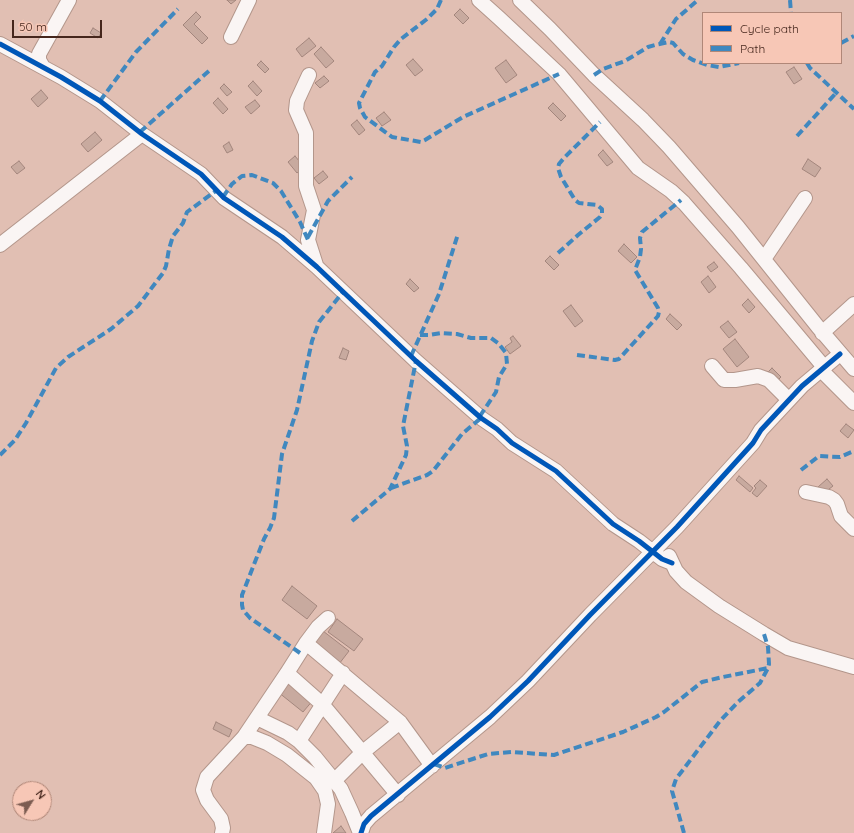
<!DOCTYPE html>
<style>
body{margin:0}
#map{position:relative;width:854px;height:833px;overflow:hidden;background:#e1bfb3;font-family:Quicksand,sans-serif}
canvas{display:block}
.legend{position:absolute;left:702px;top:12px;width:140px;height:52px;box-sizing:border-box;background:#f7c7b6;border:1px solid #b08778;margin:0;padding:5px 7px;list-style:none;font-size:12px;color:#45261c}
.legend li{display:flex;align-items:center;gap:8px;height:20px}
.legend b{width:20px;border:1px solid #b08778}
.north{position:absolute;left:12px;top:781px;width:40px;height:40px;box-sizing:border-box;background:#f7c7b6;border:1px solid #b08778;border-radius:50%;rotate:53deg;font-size:11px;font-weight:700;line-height:16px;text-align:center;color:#45261c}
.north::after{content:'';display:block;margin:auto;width:14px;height:18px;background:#7c5c51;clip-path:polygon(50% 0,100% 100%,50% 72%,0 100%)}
.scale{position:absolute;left:12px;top:20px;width:90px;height:18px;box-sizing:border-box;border:2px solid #45261c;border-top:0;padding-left:5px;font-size:12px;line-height:14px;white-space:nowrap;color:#45261c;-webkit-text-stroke:3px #f7c7b6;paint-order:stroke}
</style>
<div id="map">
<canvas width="854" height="833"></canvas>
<ul class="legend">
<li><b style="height:5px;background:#0057b8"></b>Cycle path</li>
<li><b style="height:5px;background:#4088bf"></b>Path</li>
</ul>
<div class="north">N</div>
<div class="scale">50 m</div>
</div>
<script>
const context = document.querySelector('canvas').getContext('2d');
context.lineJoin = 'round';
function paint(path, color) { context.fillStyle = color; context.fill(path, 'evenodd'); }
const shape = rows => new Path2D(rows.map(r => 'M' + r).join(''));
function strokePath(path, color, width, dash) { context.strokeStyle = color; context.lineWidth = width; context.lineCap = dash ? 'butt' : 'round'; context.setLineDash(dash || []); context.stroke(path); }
const building = shape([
 [227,0,236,0,231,4,227,0],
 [460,9,469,18,463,24,454,15,460,9],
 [196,12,201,17,194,24,208,38,202,44,183,25,196,12],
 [93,28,101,33,98,38,90,33,93,28],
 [309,38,316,46,302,57,296,49,309,38],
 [321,47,334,61,326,68,314,54,321,47],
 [413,59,423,70,415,76,406,65,413,59],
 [506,60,517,75,506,83,495,68,506,60],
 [261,61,269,69,265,73,257,65,261,61],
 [794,67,802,79,794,84,786,72,794,67],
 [324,76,329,81,320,88,315,83,324,76],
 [253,81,262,91,257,96,248,86,253,81],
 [224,84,232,92,227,96,220,88,224,84],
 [41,90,48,98,38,107,31,99,41,90],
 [218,98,228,109,223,114,213,103,218,98],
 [255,100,260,106,251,114,245,107,255,100],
 [553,103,566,116,561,121,548,108,553,103],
 [384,112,391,120,382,126,376,118,384,112],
 [357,120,365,130,359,135,351,125,357,120],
 [95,132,102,140,88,152,81,144,95,132],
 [229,142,233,150,227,153,223,146,229,142],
 [603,150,613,162,607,166,598,155,603,150],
 [295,156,304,167,297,173,288,162,295,156],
 [808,159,821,168,815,177,802,169,808,159],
 [19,161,25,168,17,174,11,167,19,161],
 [323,171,328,177,319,184,314,178,323,171],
 [624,244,637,257,631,263,618,251,624,244],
 [550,256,559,265,554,270,545,261,550,256],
 [714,262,718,267,711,272,707,267,714,262],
 [708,276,716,287,709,293,701,282,708,276],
 [410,279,419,288,414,292,406,284,410,279],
 [748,299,755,307,749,313,742,305,748,299],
 [571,305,583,321,575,327,563,311,571,305],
 [670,314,682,325,677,330,666,319,670,314],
 [728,321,737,332,729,338,720,327,728,321],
 [513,336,521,346,510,354,505,347,512,342,510,338,513,336],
 [735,339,749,357,737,367,723,349,735,339],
 [343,348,349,351,346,360,339,358,343,348],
 [772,368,781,377,775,383,766,374,772,368],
 [846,424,854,430,848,438,840,431,846,424],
 [739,476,753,488,750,492,736,480,739,476],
 [827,479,833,486,824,493,818,487,827,479],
 [760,480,767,486,757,497,752,493,756,488,754,486,760,480],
 [292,586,317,606,307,619,282,600,292,586],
 [337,619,363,639,354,651,328,632,337,619],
 [323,631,349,651,339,664,313,644,323,631],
 [288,679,314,699,303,712,278,692,288,679],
 [216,722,232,730,229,737,213,729,216,722],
 [341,826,346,833,333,833,341,826]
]);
paint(building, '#c8aa9f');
strokePath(building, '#a3867d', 1);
const minor = shape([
 [479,0,499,18,559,74,638,168,671,191,684,203,741,268,824,367],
 [520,0,550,29,594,75,643,120,669,147,738,227,818,327,854,369],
 [231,37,249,0],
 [0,44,61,77,100,101,142,134,201,174,224,198,282,237,317,267,416,361,481,418,497,429,512,443,556,471,613,524,639,541,662,559,672,563],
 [43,67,39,60,39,54,69,0],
 [309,75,297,101,296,110,306,133,306,186,314,210,308,240,316,265],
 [0,245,142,134],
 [764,259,805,198],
 [822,333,854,304],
 [712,366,724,380,735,380,758,376,769,380,789,400],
 [821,370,854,403],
 [806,492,829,497,834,500,837,504,841,516,854,529],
 [669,556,676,571,686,582,719,606,764,634,788,648,854,667],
 [306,643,400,722,432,766],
 [287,673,322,704,398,795],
 [257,718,288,733,299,741,315,757,341,789,352,813,360,833],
 [244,737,252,737,267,743,287,755,316,778,325,791,328,804,324,833],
 [299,741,343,673],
 [335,780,363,752,400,722],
 [222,833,223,828,221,819,207,800,203,790,207,777,244,737,287,673,306,643,318,627,328,618],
 [361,833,364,824,371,816,490,717,528,681,590,615,677,527,753,443,761,430,802,386,840,354]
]);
strokePath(minor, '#b3968b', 16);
strokePath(minor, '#faf5f4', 14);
strokePath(shape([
 [441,0,437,9,427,19,401,39,394,47,382,66,375,72,359,103,360,108,365,117,392,137,421,142,425,140,463,117,559,74],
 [790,0,791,13],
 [841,43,854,36],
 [660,44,676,19,698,0],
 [807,63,810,68,854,109],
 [594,75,603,69,625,61,648,47,655,45,669,42,673,43,683,54,693,60,707,65,719,67,739,63],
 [100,101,136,52,178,9],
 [140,132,210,70],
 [797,136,836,93],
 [223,197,232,184,242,176,252,175,273,183,281,191,300,222,308,240],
 [308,237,328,201,352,177],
 [558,253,578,235,600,217,602,214,602,209,597,205,579,203,575,200,561,177,558,168,559,164,564,158,600,122],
 [420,335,429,335,441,333,457,334,471,338,491,338,498,343,506,353,507,364,499,377,496,392,480,416],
 [577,355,615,360,619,359,658,316,659,312,658,308,635,270,640,257,641,249,640,238,642,232,681,200],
 [411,356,439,294,458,234],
 [0,455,15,440,26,423,56,368,68,357,111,329,138,306,163,273,166,266,169,249,173,236,183,223,187,212,217,190],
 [801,470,819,456,840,457,854,451],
 [391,488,427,475,433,471,462,434,481,418],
 [352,521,390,489,406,455,407,446,403,426,416,361],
 [300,653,250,618,243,610,242,605,242,595,264,539,270,528,274,518,282,454,297,410,312,341,319,322,343,292],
 [434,764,445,768,488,754,512,752,554,755,623,732,656,717,664,712,702,682,723,677,768,668],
 [684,833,672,791,676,779,720,721,738,702,760,683,768,668,769,664,768,647,764,634]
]), '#4088bf', 4, [8, 4]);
strokePath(shape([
 [0,44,61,77,100,101,142,134,201,174,224,198,282,237,317,267,416,361,481,418,497,429,512,443,556,471,613,524,639,541,662,559,672,563],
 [361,833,364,824,371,816,490,717,528,681,590,615,677,527,753,443,761,430,802,386,840,354]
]), '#0057b8', 5);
</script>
